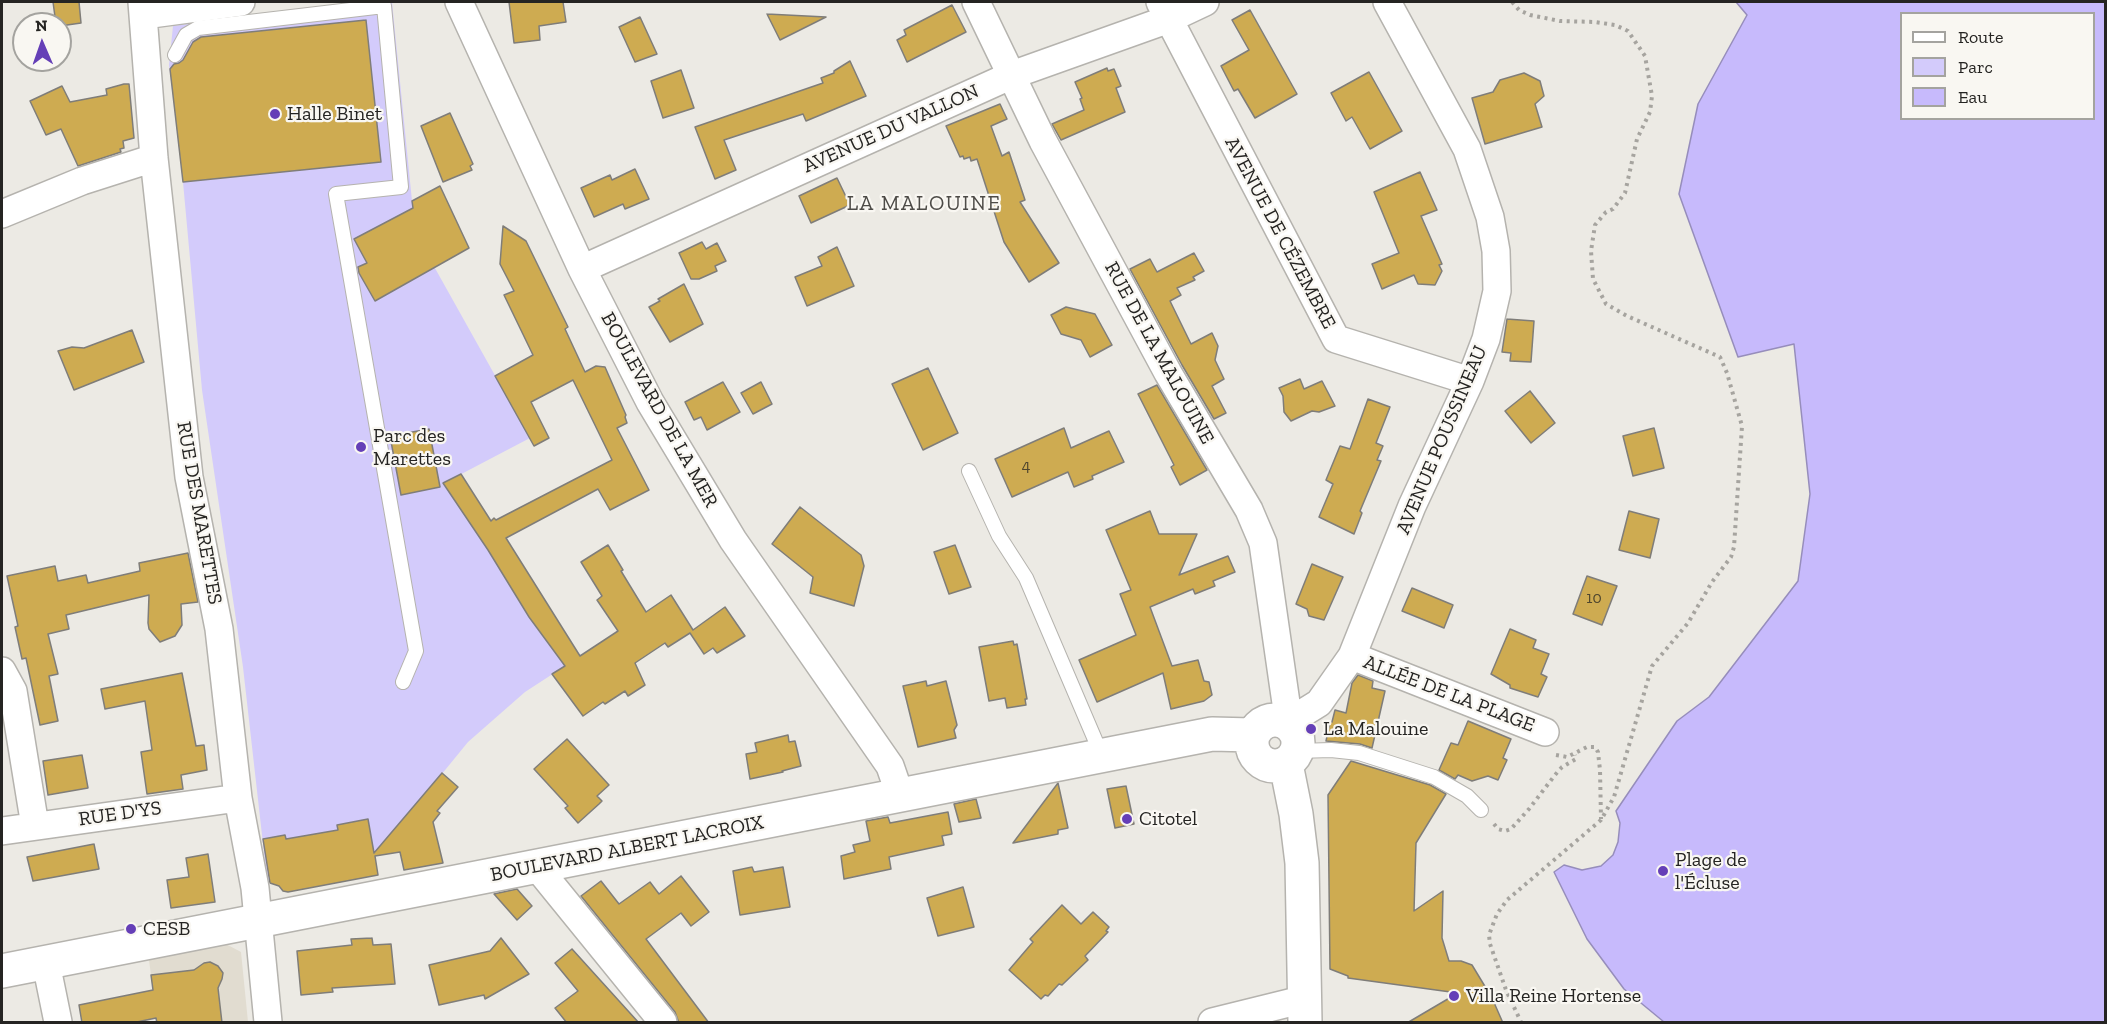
<!DOCTYPE html>
<meta charset="utf-8">
<style>
body{margin:0}
#map{position:relative;width:2107px;height:1024px;overflow:hidden;background:#eceae4;font-family:"Zilla Slab",serif}
canvas{display:block}
.frame{position:absolute;inset:0;border:3px solid #252422;pointer-events:none}
.legend{position:absolute;left:1900px;top:12px;width:195px;height:108px;box-sizing:border-box;background:#f9f7f2;border:2px solid #a4a39f;margin:0;padding:8px 10px;list-style:none;font-size:18px;color:#252422}
.legend li{display:flex;align-items:center;gap:12px;height:30px}
.legend b{width:30px;border:2px solid #a4a39f}
.north{position:absolute;left:12px;top:12px;width:60px;height:60px;box-sizing:border-box;background:#f9f7f2;border:2px solid #a4a39f;border-radius:50%;rotate:358deg;font-size:16px;font-weight:700;line-height:24px;text-align:center;color:#252422}
.north::after{content:'';display:block;margin:auto;width:21px;height:27px;background:#653fb7;clip-path:polygon(50% 0,100% 100%,50% 72%,0 100%)}
</style>
<div id="map">
<canvas width="2107" height="1024"></canvas>
<div class="frame"></div>
<ul class="legend">
<li><b style="height:8px;background:#fff"></b>Route</li>
<li><b style="height:16px;background:#d3cbfb"></b>Parc</li>
<li><b style="height:16px;background:#c7bafc"></b>Eau</li>
</ul>
<div class="north">N</div>
</div>
<script>
const context = document.querySelector('canvas').getContext('2d');
context.lineJoin = 'round';
function paint(path, color) { context.fillStyle = color; context.fill(path, 'evenodd'); }
const shape = rows => new Path2D(rows.map(r => 'M' + r).join(''));
function strokePath(path, color, width, dash) { context.strokeStyle = color; context.lineWidth = width; context.lineCap = dash ? 'butt' : 'round'; context.setLineDash(dash || []); context.stroke(path); }
function label(font, color, halo, rows, align = 'center') {
  context.font = font + ' "Zilla Slab",serif'; context.lineWidth = 4.5; context.setLineDash([]); context.textBaseline = 'middle'; context.strokeStyle = halo; context.fillStyle = color; for (const [text, x, y, turn = 0] of rows) {
    context.save(); context.translate(x, y); context.rotate((+turn || 0) * Math.PI / 180); context.textAlign = isNaN(turn) ? turn : align; if (halo) context.strokeText(text, 0, 0); context.fillText(text, 0, 0); context.restore();
  }
}
paint(shape([
 [224,943,241,952,248,1022,157,1022,149,960]
]), '#e1dcd0');
paint(shape([
 [359,2,392,2,412,201,417,236,530,438,448,481,529,617,565,666,525,692,468,742,361,873,362,878,288,892,282,890,284,886,270,883,267,879,243,667,202,390,183,182,169,65,173,26]
]), '#d3cbfb');
const water = shape([
 [1736,2,2105,2,2105,1022,1664,1022,1624,989,1587,939,1554,872,1564,865,1582,870,1601,866,1613,855,1618,842,1620,823,1616,811,1677,721,1709,697,1798,581,1810,494,1794,344,1738,357,1679,194,1698,104,1747,15,1736,2],
 [1902,14,2094,14,2094,118,1902,118,1902,14]
]);
paint(water, '#c7bafc');
strokePath(water, '#968dbb', 1.5);
const building = shape([
 [53,2,79,2,81,23,60,26,60,24,56,24,53,2],
 [509,2,563,2,566,22,539,26,540,40,514,43,509,2],
 [952,5,966,32,907,62,897,40,906,35,904,30,952,5],
 [1250,10,1297,94,1255,118,1238,89,1234,91,1221,66,1249,50,1232,20,1250,10],
 [767,14,826,17,780,40,767,14],
 [640,17,657,54,635,62,619,27,640,17],
 [366,20,381,162,183,182,170,69,174,64,179,63,183,60,193,42,201,37,366,20],
 [850,61,866,96,806,121,803,114,724,140,736,170,715,179,695,127,823,83,821,78,834,73,834,71,850,61],
 [1107,68,1108,71,1114,69,1121,86,1116,88,1125,112,1061,140,1052,124,1084,110,1080,99,1082,98,1075,82,1107,68],
 [681,70,694,108,663,118,651,81,681,70],
 [1369,72,1402,131,1370,149,1352,117,1346,121,1331,93,1369,72],
 [1524,73,1540,81,1544,96,1535,104,1542,127,1485,144,1472,98,1493,92,1500,80,1524,73],
 [124,84,129,84,134,138,123,141,124,148,120,149,121,152,78,166,61,129,46,135,30,101,62,86,70,102,107,95,106,89,124,84],
 [1000,104,1007,119,991,126,1002,156,1009,152,1025,200,1020,202,1059,263,1029,282,1004,242,977,159,971,161,970,157,964,159,963,156,960,157,946,126,1000,104],
 [450,113,473,164,470,166,472,170,443,182,421,126,450,113],
 [635,169,649,199,625,209,623,204,594,217,581,188,610,175,612,180,635,169],
 [1420,172,1437,210,1421,216,1442,264,1439,265,1442,271,1435,285,1418,284,1414,275,1382,289,1372,264,1399,253,1374,192,1420,172],
 [837,178,850,205,811,223,799,196,837,178],
 [440,186,469,248,375,301,359,273,358,267,367,263,354,239,413,208,412,201,440,186],
 [503,226,526,241,568,327,565,329,585,372,596,366,605,367,626,415,625,417,627,423,617,428,649,490,610,510,598,489,506,538,580,656,618,631,597,600,602,596,581,562,608,545,623,570,621,571,646,612,671,595,693,630,725,607,745,636,717,653,713,648,704,654,690,633,668,647,665,643,635,663,645,685,628,696,625,691,605,704,603,702,583,716,552,674,565,666,529,617,488,550,443,483,461,474,491,521,494,518,496,520,612,460,573,380,531,402,549,438,534,446,495,376,533,355,504,295,514,291,500,264,503,226],
 [702,242,706,249,717,243,726,261,715,266,717,271,699,279,691,279,679,253,702,242],
 [837,247,854,286,807,306,795,277,822,266,818,257,837,247],
 [1194,253,1204,271,1193,277,1195,280,1177,288,1181,295,1170,301,1191,344,1212,333,1218,346,1215,360,1224,379,1212,386,1226,413,1214,419,1182,365,1130,269,1150,259,1157,272,1194,253],
 [684,284,703,324,670,342,649,307,660,301,658,299,684,284],
 [1066,307,1095,314,1112,345,1090,357,1081,340,1061,334,1051,315,1066,307],
 [1507,319,1534,321,1531,362,1510,361,1511,353,1502,352,1507,319],
 [132,330,144,362,74,390,58,351,72,347,84,348,132,330],
 [928,368,958,433,923,450,892,384,928,368],
 [1300,379,1304,389,1322,381,1335,406,1319,412,1312,411,1291,421,1284,412,1283,396,1279,388,1300,379],
 [723,382,740,412,707,430,701,417,694,420,685,402,723,382],
 [761,382,772,404,753,414,741,393,761,382],
 [1157,385,1207,470,1180,485,1171,467,1174,465,1138,394,1157,385],
 [1530,391,1555,423,1531,443,1505,411,1530,391],
 [1368,399,1390,407,1376,443,1383,446,1377,460,1381,461,1360,511,1362,513,1354,534,1319,517,1333,484,1326,480,1340,446,1350,449,1368,399],
 [1064,428,1071,448,1109,431,1124,462,1092,476,1093,479,1074,487,1068,472,1012,497,995,459,1064,428],
 [1654,428,1664,468,1633,476,1623,436,1654,428],
 [429,429,440,487,401,495,390,436,429,429],
 [800,507,861,555,864,566,854,606,810,593,813,577,772,544,800,507],
 [1150,511,1159,534,1197,534,1179,575,1228,556,1235,572,1213,581,1215,586,1195,594,1193,589,1150,607,1172,666,1198,660,1204,681,1209,682,1212,695,1204,701,1171,709,1163,673,1097,702,1079,660,1136,635,1120,594,1131,590,1106,530,1150,511],
 [1629,511,1659,519,1650,558,1619,550,1629,511],
 [955,545,971,587,949,594,934,552,955,545],
 [188,553,198,602,181,604,182,625,175,636,160,642,149,629,148,623,149,595,66,615,69,629,48,634,58,674,49,676,58,721,40,725,26,658,22,659,15,627,18,626,7,576,55,566,58,581,86,575,88,583,140,571,139,563,188,553],
 [1312,564,1343,577,1324,620,1309,616,1307,609,1296,604,1312,564],
 [1587,576,1617,586,1602,625,1573,614,1587,576],
 [1412,588,1453,605,1444,628,1402,611,1412,588],
 [1510,629,1536,640,1533,648,1549,654,1541,674,1547,677,1538,697,1510,688,1510,685,1491,674,1510,629],
 [1013,641,1014,645,1017,644,1027,699,1025,699,1026,705,1007,708,1005,698,989,701,979,647,1013,641],
 [182,673,196,746,204,745,207,770,181,775,183,789,147,794,141,752,152,750,145,701,105,709,101,689,182,673],
 [1358,675,1373,681,1372,688,1385,691,1372,748,1360,744,1326,741,1330,722,1332,722,1335,710,1346,713,1352,683,1358,675],
 [926,681,927,686,946,681,957,725,954,730,956,738,918,747,903,686,926,681],
 [1468,721,1511,739,1503,758,1507,760,1498,780,1488,776,1472,781,1458,775,1455,779,1439,770,1451,743,1458,745,1468,721],
 [788,735,789,742,795,741,801,766,782,771,783,772,750,779,746,754,757,752,755,743,788,735],
 [567,739,609,785,597,796,602,801,599,804,578,823,565,808,568,806,534,769,567,739],
 [82,755,88,788,48,795,43,761,82,755],
 [1351,761,1430,785,1446,794,1416,843,1414,911,1443,891,1442,938,1449,961,1461,961,1472,965,1492,998,1503,1023,1407,1023,1458,993,1348,978,1348,976,1330,969,1328,795,1351,761],
 [442,773,458,787,437,811,440,813,433,822,443,863,404,870,400,852,375,856,378,875,288,892,283,891,279,886,270,883,263,839,285,835,286,839,338,830,337,825,368,819,374,853,442,773],
 [1058,783,1068,828,1058,830,1058,834,1013,843,1058,783],
 [1126,786,1134,824,1115,828,1107,789,1126,786],
 [976,799,981,818,959,822,954,804,976,799],
 [948,812,952,834,942,836,944,845,889,857,891,869,844,879,841,856,855,852,853,845,870,841,866,821,888,817,890,823,948,812],
 [94,844,99,869,33,881,27,857,94,844],
 [208,854,215,902,171,908,167,880,189,877,186,858,208,854],
 [752,867,754,872,783,867,790,907,740,915,733,871,752,867],
 [681,876,709,912,691,926,681,913,646,939,709,1023,679,1023,675,1012,581,896,601,881,619,904,650,882,659,894,681,876],
 [963,887,974,927,938,936,927,898,963,887],
 [517,889,532,906,517,920,494,894,517,889],
 [1062,905,1081,924,1093,912,1109,927,1106,931,1108,932,1085,956,1088,960,1062,985,1059,984,1048,996,1045,995,1041,999,1009,970,1033,942,1030,939,1062,905],
 [372,938,373,945,391,944,395,984,332,988,333,992,301,995,297,951,352,945,351,939,372,938],
 [501,938,529,974,485,999,484,995,439,1005,429,965,490,951,501,938],
 [572,949,639,1023,567,1023,555,1008,578,991,555,963,572,949],
 [210,962,218,966,223,973,222,979,218,988,222,1023,157,1023,156,1018,132,1023,82,1023,79,1005,153,990,151,975,194,970,204,963,210,962]
]);
paint(building, '#ceab51');
strokePath(building, '#7f7d79', 1.5);
const service = shape([
 [175,55,186,35,198,28,384,6,401,187,336,194,416,651,403,682],
 [969,471,999,536,1026,578,1102,756],
 [1297,751,1331,750,1359,753,1434,777,1467,796,1481,810]
]);
const minor = shape([
 [142,2,154,158,189,477,219,629,238,798,255,888,268,1022],
 [459,2,582,269,650,402,733,540,890,766,900,795],
 [976,2,1043,141,1168,373,1249,510,1263,543,1287,710,1283,721],
 [1160,2,1336,339,1470,381],
 [144,15,241,2],
 [2,214,82,181,154,158],
 [582,269,1012,75,1169,19,1205,2],
 [1352,656,1545,732],
 [2,671,13,691,35,826],
 [1290,726,1298,716,1319,703,1352,656,1412,506,1470,381,1486,339,1497,291,1496,251,1490,217,1467,149,1387,2],
 [2,831,238,798],
 [537,867,663,1022],
 [46,963,58,1022],
 [1212,1022,1305,999]
]);
const tertiary = shape([
 '1252 743a23 23 0 1 1 46 0a23 23 0 1 1-46 0Z',
 [1284,765,1288,774,1296,814,1302,863,1305,1022],
 [2,971,1212,734,1252,735]
]);
strokePath(service, '#b5b3ae', 16);
strokePath(minor, '#b5b3ae', 30);
strokePath(tertiary, '#b5b3ae', 36);
strokePath(shape([
 [1512,2,1519,10,1530,15,1560,21,1595,22,1615,25,1628,31,1645,56,1652,96,1650,112,1637,139,1625,193,1613,209,1606,212,1595,225,1591,251,1593,279,1606,304,1627,316,1720,357,1727,373,1742,426,1734,547,1731,557,1712,582,1688,623,1652,666,1614,797,1601,820,1507,900,1497,914,1492,927,1489,935,1490,944,1506,990,1521,1022],
 [1556,755,1567,757,1587,747,1595,747,1598,752,1600,770,1601,819],
 [1494,824,1498,829,1505,831,1511,829,1529,809,1555,775,1562,767,1576,759,1575,755]
]), '#a6a49f', 4, [3, 4.5]);
strokePath(service, '#fff', 14);
strokePath(minor, '#fff', 27);
strokePath(tertiary, '#fff', 33);
for (const [x, y, r, color] of [
 [275,114,6,"#653fb7"],
 [361,447,6,"#653fb7"],
 [1311,729,6,"#653fb7"],
 [1127,819,6,"#653fb7"],
 [1663,871,6,"#653fb7"],
 [131,929,6,"#653fb7"],
 [1454,996,6,"#653fb7"]
]) { const dot = new Path2D(); dot.arc(x, y, r, 0, 2 * Math.PI); context.fillStyle = color; context.fill(dot); strokePath(dot, '#f9f7f2', 2); }
label('16px', '#4f462e', null, [
 ["4",1026,466],
 ["10",1594,598]
]);
label('20px', '#252422', '#f9f7f2', [
 ["Halle Binet",287,114],
 ["Parc des",373,436],
 ["Marettes",373,459],
 ["La Malouine",1323,729],
 ["Citotel",1139,819],
 ["Plage de",1675,860],
 ["l'Écluse",1675,883],
 ["CESB",143,929],
 ["Villa Reine Hortense",1466,996]
], 'left');
label('20px', '#252422', '#f9f7f2', [
 ["AVENUE DU VALLON",891,129,-24],
 ["AVENUE DE CÉZEMBRE",1280,233,62],
 ["RUE DE LA MALOUINE",1159,353,61],
 ["BOULEVARD DE LA MER",659,410,61],
 ["AVENUE POUSSINEAU",1442,440,-67],
 ["RUE DES MARETTES",199,513,80],
 ["ALLÉE DE LA PLAGE",1449,694,21],
 ["RUE D'YS",120,814,-8],
 ["BOULEVARD ALBERT LACROIX",627,849,-11]
]);
context.letterSpacing = '1.5px';
label('21px', '#4d4b47', '#f9f7f2', [
 ["LA MALOUINE",924,204]
]);
context.letterSpacing = '0px';
</script>
